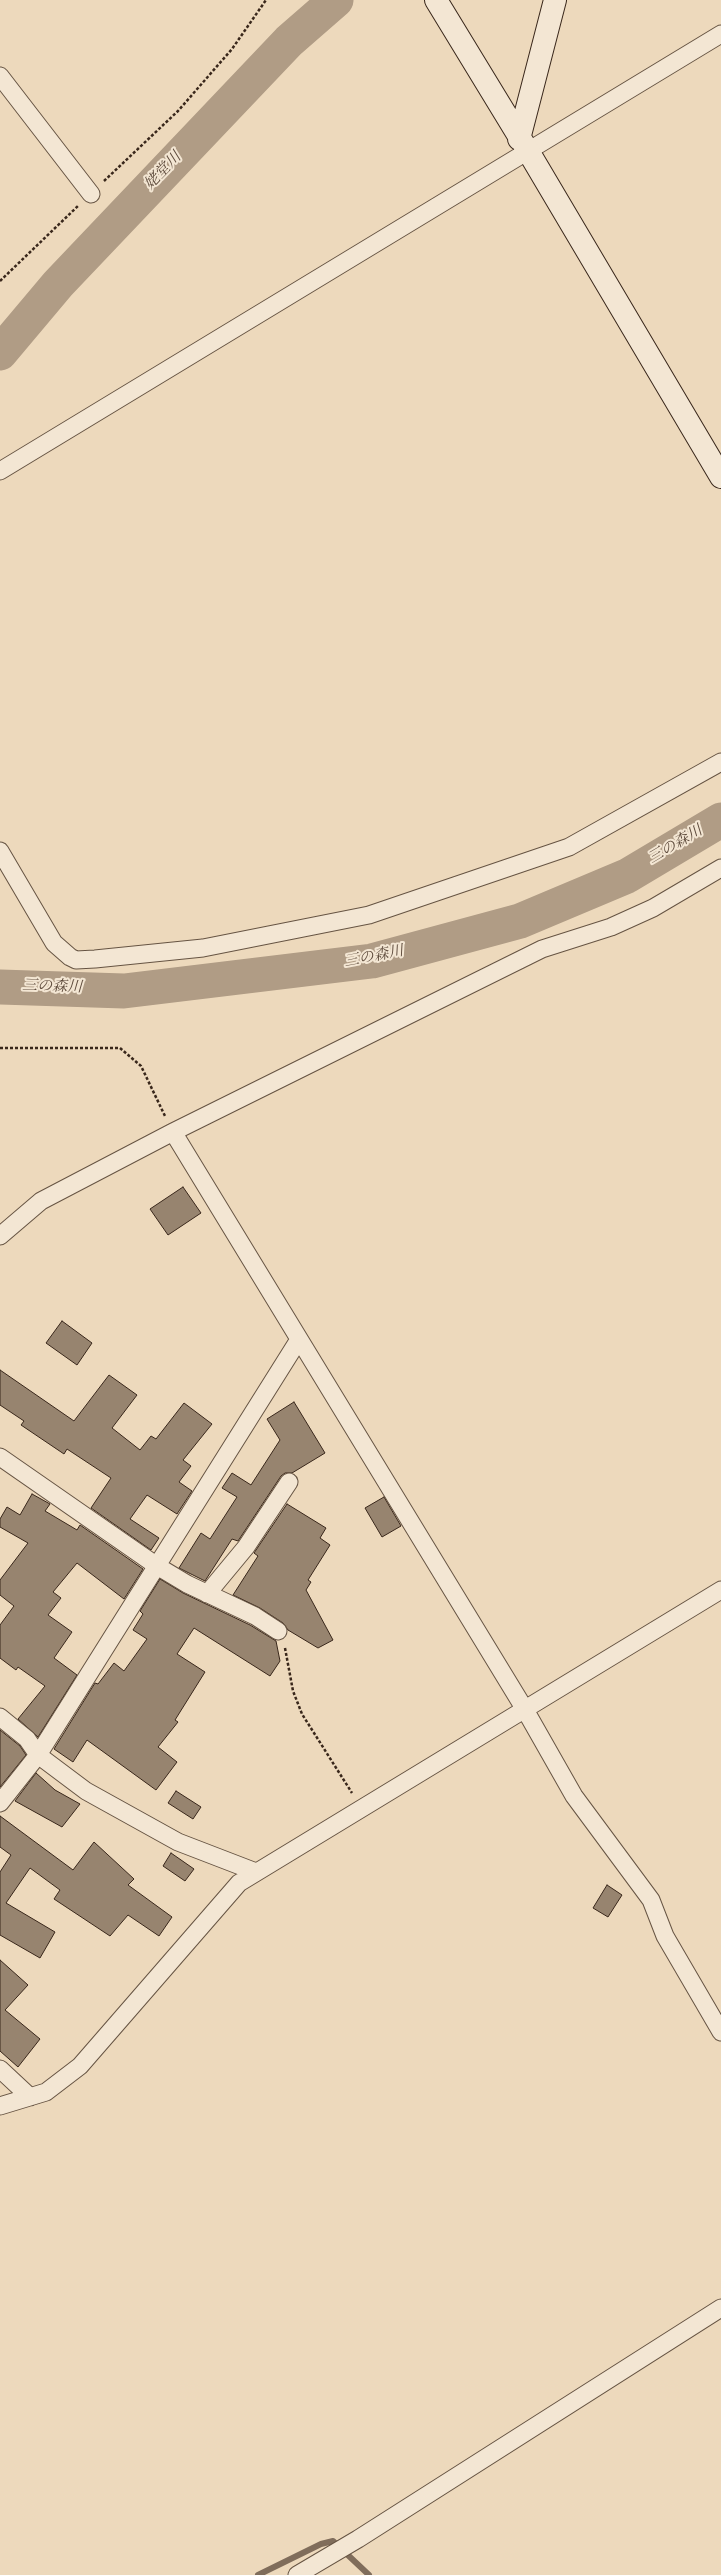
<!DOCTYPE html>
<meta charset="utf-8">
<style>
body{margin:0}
canvas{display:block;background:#edd9bc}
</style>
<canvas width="721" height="2575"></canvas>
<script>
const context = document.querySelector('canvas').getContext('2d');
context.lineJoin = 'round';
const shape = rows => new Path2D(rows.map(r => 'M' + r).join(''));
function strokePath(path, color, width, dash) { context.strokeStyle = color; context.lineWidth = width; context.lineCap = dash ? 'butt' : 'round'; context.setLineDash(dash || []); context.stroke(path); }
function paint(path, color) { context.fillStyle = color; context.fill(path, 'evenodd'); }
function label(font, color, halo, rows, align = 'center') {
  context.font = font + ' "Sorts Mill Goudy","Noto Serif JP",serif'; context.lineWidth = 4; context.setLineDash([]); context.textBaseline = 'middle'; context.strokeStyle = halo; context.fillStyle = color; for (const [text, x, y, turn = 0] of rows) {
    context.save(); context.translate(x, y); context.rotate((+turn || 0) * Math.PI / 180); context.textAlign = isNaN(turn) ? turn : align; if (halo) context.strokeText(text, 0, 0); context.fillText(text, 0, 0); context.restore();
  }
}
strokePath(shape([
 [258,2575,321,2544,333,2541,369,2575]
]), '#806d5b', 6);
strokePath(shape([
 [0,353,58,284,289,41,336,0],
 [0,987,124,991,372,961,520,921,627,876,721,820]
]), '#b09c85', 35);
const building = shape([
 [183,1187,201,1213,168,1235,150,1209,183,1187],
 [62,1321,92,1343,77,1365,46,1343,62,1321],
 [0,1370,74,1421,109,1375,137,1395,112,1428,140,1450,151,1436,156,1439,184,1403,212,1424,183,1460,191,1466,179,1482,192,1491,177,1514,147,1495,130,1519,159,1538,151,1550,91,1508,111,1478,67,1449,64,1454,21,1425,24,1421,0,1405,0,1370],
 [294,1402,325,1453,292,1473,285,1473,281,1476,238,1541,232,1539,205,1581,179,1568,201,1533,210,1539,237,1497,222,1488,232,1473,251,1485,280,1440,267,1419,294,1402],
 [32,1494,50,1504,45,1511,77,1530,80,1525,143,1569,124,1599,77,1563,53,1592,61,1598,48,1615,72,1632,54,1658,77,1675,38,1737,18,1719,45,1686,18,1667,16,1670,0,1658,0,1625,14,1606,0,1595,0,1580,28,1543,0,1527,0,1519,7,1507,20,1515,32,1494],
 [384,1497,401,1526,382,1537,365,1508,384,1497],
 [287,1504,326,1528,320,1538,330,1545,308,1580,311,1582,306,1590,333,1640,318,1648,288,1630,283,1623,260,1608,233,1595,258,1556,254,1553,287,1504],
 [160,1579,183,1593,250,1625,276,1641,280,1661,270,1676,194,1628,177,1654,205,1672,175,1720,178,1722,158,1747,177,1762,156,1790,87,1740,73,1762,54,1749,95,1683,98,1684,114,1663,124,1671,147,1639,133,1630,143,1614,140,1611,160,1579],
 [0,1730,20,1746,26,1755,0,1787,0,1730],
 [36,1773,55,1790,80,1804,62,1827,15,1801,36,1773],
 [176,1791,201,1807,193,1819,168,1803,176,1791],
 [0,1816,73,1870,94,1842,134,1879,128,1885,172,1917,159,1936,128,1915,110,1936,54,1899,60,1890,30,1868,6,1903,55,1932,40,1958,0,1935,0,1872,11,1855,0,1847,0,1816],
 [171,1853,194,1869,185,1881,163,1866,171,1853],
 [607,1885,622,1895,608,1917,593,1908,607,1885],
 [0,1960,28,1985,5,2010,40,2039,18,2067,0,2051,0,1960]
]);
paint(building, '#97846f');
strokePath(building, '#39271b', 1);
const street = shape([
 [0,76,91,194],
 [0,471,721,34],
 [0,851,54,943,70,957,76,960,95,959,203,948,369,915,569,847,721,762],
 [173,1132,524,1708,574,1796,651,1900,665,1936,721,2032],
 [0,1236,41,1201,173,1132,542,949,611,927,653,908,721,868],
 [0,1457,157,1566,187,1584,255,1616,278,1631],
 [207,1594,246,1547,289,1482],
 [0,1717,27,1739,38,1755,86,1791,178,1842,256,1872],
 [0,1803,38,1755,298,1341],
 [0,2069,30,2097],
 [0,2106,46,2092,80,2066,239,1883,721,1590],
 [297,2575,358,2539,721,2308]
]);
const secondary = shape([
 [436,0,528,151,721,477],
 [519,139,555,0]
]);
strokePath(street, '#665443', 19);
strokePath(secondary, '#39271b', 24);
strokePath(shape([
 [104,181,178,111,232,49,266,0],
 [0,281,79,205],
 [0,1048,120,1048,141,1066,165,1116],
 [285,1648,293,1691,302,1714,352,1793]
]), '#39271b', 2.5, [3, 2]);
strokePath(street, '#f3e6d3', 17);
strokePath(secondary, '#f3e6d3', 22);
label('italic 15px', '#5d4a3b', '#f3e6d3', [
 ["姥堂川",164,172,-46],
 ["三の森川",676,846,-31],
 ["三の森川",374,958,-11],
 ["三の森川",52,988,2]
]);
</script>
